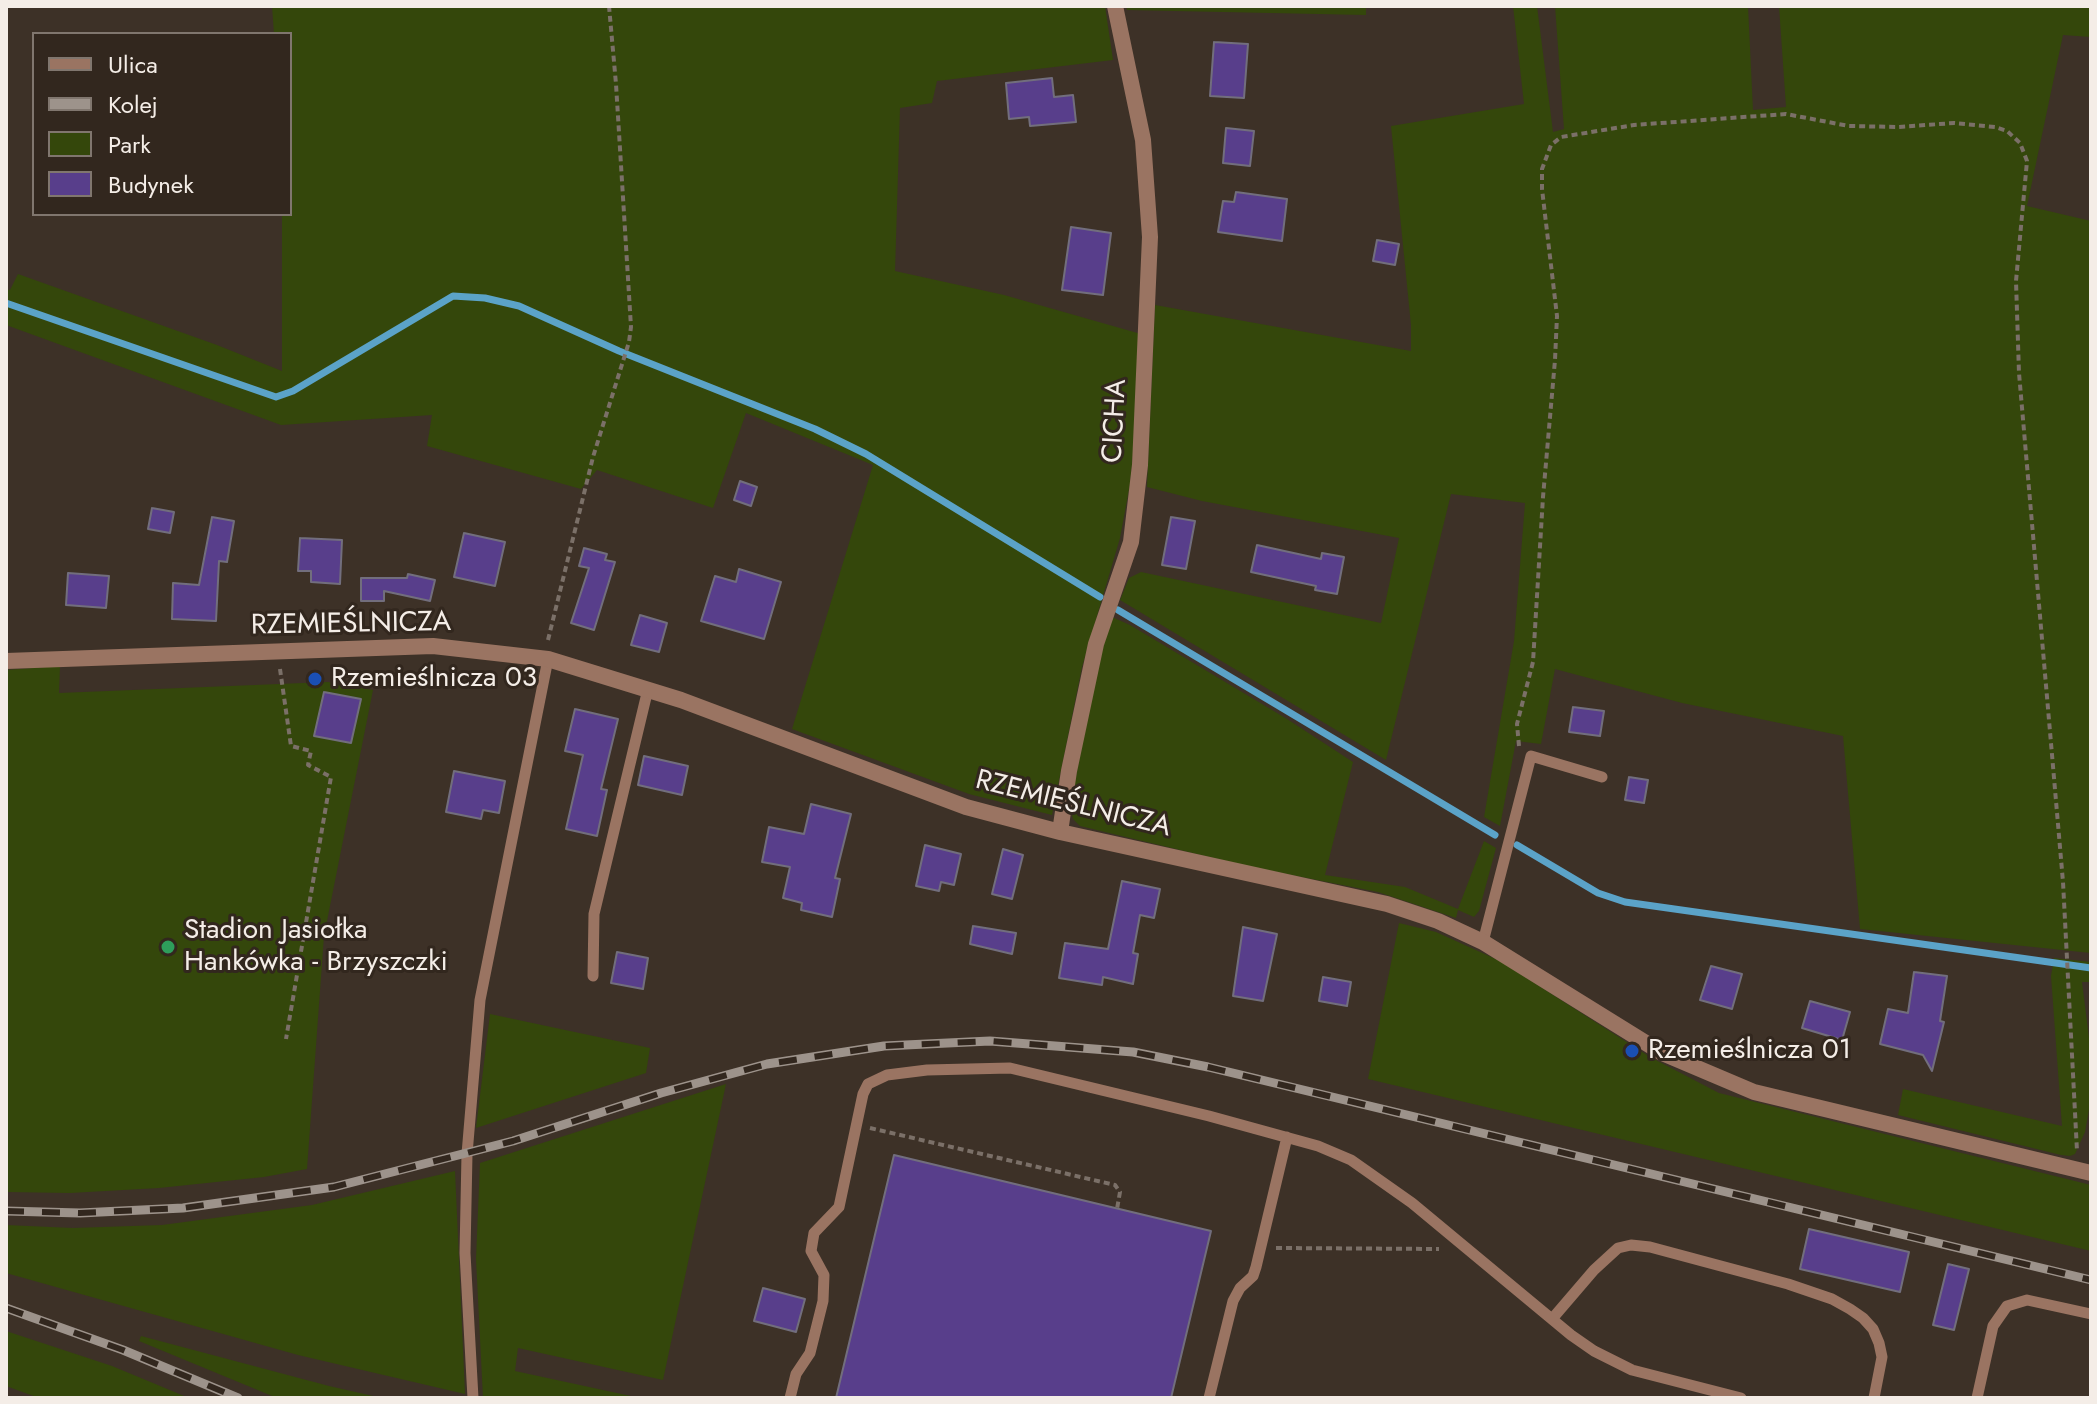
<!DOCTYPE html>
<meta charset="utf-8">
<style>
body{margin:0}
#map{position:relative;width:2097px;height:1404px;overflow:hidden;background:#3d3127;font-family:Jost,sans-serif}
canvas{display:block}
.frame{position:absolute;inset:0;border:8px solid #f4ede7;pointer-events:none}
.legend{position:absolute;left:32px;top:32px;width:260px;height:184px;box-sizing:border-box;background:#32271e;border:2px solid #80766e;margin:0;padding:10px 14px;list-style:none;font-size:24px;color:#f4ede7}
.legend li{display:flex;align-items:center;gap:16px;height:40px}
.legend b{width:40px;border:2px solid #80766e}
</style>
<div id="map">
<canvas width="2097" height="1404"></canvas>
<div class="frame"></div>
<ul class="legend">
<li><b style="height:10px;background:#9a7462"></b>Ulica</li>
<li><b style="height:10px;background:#9d938b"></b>Kolej</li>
<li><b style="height:22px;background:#34470b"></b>Park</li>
<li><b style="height:22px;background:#583e8b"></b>Budynek</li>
</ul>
</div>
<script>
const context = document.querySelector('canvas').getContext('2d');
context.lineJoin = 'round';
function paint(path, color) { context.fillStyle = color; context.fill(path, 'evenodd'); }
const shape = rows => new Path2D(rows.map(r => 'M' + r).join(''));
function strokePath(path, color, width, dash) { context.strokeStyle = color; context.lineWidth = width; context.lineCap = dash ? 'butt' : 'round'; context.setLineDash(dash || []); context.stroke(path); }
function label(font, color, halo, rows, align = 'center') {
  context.font = font + ' Jost,sans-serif'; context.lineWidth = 6; context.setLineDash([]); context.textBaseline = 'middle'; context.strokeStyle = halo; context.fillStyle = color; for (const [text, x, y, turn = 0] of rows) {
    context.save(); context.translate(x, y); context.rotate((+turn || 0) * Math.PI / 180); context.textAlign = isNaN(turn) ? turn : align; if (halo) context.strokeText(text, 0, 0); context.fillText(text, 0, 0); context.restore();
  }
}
paint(shape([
 [272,6,1105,6,1113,60,937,81,932,103,900,108,895,271,1004,295,1141,334,1138,407,1130,484,1120,538,1082,667,1052,815,969,794,792,729,873,465,746,413,713,508,597,470,581,489,427,446,432,415,281,425,6,325,6,289,10,290,18,274,217,345,282,371,282,214,290,214,290,34,274,34],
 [1126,6,1366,6,1366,15,1127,10],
 [1513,6,1537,6,1553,132,1564,129,1555,6,1748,6,1753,110,1786,107,1779,6,2091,6,2091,37,2063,35,2027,206,2091,221,2091,953,1860,929,1843,736,1682,703,1555,669,1541,744,1516,741,1500,826,1484,817,1514,641,1525,503,1451,494,1386,760,1120,600,1129,578,1141,572,1381,623,1399,538,1202,501,1147,487,1155,305,1411,351,1411,325,1391,126,1524,104],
 [1112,617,1130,625,1287,719,1353,762,1325,875,1405,887,1458,909,1484,841,1496,848,1479,911,1474,917,1458,910,1456,918,1378,892,1251,867,1080,826,1073,819,1070,807,1098,664],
 [60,666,59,693,328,682,373,690,324,936,307,1169,264,1177,159,1188,70,1193,6,1192,6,670],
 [1399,923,1436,932,1500,961,1650,1057,1719,1093,2091,1185,2091,1251,1368,1079],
 [2054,958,2091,962,2091,982,2082,982,2091,1054,2091,1098,2085,1132,2075,1154,2070,1156,2061,1155,1898,1115,1903,1089,2062,1126,2051,976],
 [490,1014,650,1048,646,1073,476,1128],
 [726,1084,663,1380,518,1348,515,1371,640,1398,483,1398,476,1259,480,1163],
 [455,1171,465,1394,298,1355,6,1273,6,1225,73,1228,162,1225,312,1205],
 [6,1331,112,1366,189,1398,39,1398,6,1386],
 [141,1336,329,1386,382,1398,277,1398,139,1341]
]), '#34470b');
strokePath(shape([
 [6,303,276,397,293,391,453,296,485,298,519,306,619,351,815,429,866,454,1100,597],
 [1118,610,1495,835],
 [1517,845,1598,893,1625,902,2091,968]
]), '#5ba3c8', 7);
const building = shape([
 [1214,42,1248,44,1244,98,1210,96,1214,42],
 [1052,78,1054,97,1073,95,1076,122,1030,126,1029,117,1009,119,1006,83,1052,78],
 [1226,128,1254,131,1250,166,1223,163,1226,128],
 [1236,192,1287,199,1282,241,1218,232,1223,201,1234,202,1236,192],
 [1071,227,1111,233,1103,295,1062,290,1071,227],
 [1377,240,1399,244,1395,265,1373,261,1377,240],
 [740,481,757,487,751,506,734,500,740,481],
 [152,508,174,512,170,533,148,529,152,508],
 [212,517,234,521,227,562,219,561,216,621,172,619,173,583,199,585,212,517],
 [1171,517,1195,521,1186,569,1162,565,1171,517],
 [464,533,505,542,495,586,454,577,464,533],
 [300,538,342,540,340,584,311,582,311,571,298,571,300,538],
 [1257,545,1321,559,1322,553,1344,557,1337,594,1315,590,1316,586,1251,572,1257,545],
 [584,548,607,554,605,560,615,562,594,630,571,623,589,568,579,566,584,548],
 [739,569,781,582,764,639,701,621,715,576,736,582,739,569],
 [68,573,109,576,106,608,66,605,68,573],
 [408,574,435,580,430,601,384,591,384,601,361,601,361,578,407,578,408,574],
 [640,615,667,623,659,652,631,645,640,615],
 [324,692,361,699,351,743,314,736,324,692],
 [1573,707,1604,711,1600,736,1569,732,1573,707],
 [575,709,618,719,601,789,607,790,597,836,566,829,583,755,565,751,575,709],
 [644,756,688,766,682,795,638,785,644,756],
 [454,771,505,781,499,813,483,810,481,819,446,812,454,771],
 [1629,777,1648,780,1644,803,1625,800,1629,777],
 [811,804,851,814,835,878,840,879,832,917,801,910,802,903,783,898,790,867,762,862,769,827,804,834,811,804],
 [925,845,961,854,954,885,941,882,939,891,916,886,925,845],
 [1003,849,1023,855,1012,899,992,894,1003,849],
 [1122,881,1160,889,1154,918,1140,915,1133,953,1138,954,1133,984,1103,977,1102,985,1059,978,1065,943,1108,949,1122,881],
 [973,926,1016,933,1012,954,970,944,973,926],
 [1243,927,1277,934,1263,1001,1233,996,1243,927],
 [617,952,648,958,643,989,611,983,617,952],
 [1711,966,1742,974,1732,1009,1700,1000,1711,966],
 [1914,972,1947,976,1940,1021,1944,1022,1932,1071,1923,1055,1880,1044,1888,1009,1908,1013,1914,972],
 [1323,977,1351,982,1347,1006,1319,1001,1323,977],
 [1810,1001,1850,1012,1842,1040,1802,1028,1810,1001],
 [894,1155,1211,1231,1171,1398,836,1398,894,1155],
 [1809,1229,1909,1252,1900,1292,1800,1269,1809,1229],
 [1948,1264,1969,1269,1954,1330,1933,1325,1948,1264],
 [763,1288,805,1299,796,1332,754,1321,763,1288]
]);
paint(building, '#583e8b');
strokePath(building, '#726e7d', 2);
strokePath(shape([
 [548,640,593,457,629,342,631,327,616,84,609,6],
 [280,669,291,746,311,751,308,765,331,777,286,1039],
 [1519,746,1517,724,1533,662,1543,497,1555,360,1557,316,1542,189,1542,169,1551,145,1561,137,1634,125,1786,114,1849,126,1899,127,1954,123,1995,127,2007,131,2020,143,2027,161,2016,281,2019,373,2063,882,2077,1151],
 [870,1128,1115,1185,1120,1192,1117,1209],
 [1276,1248,1439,1249]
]), '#7b7068', 4, [6, 4]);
strokePath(shape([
 [1483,942,1531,756,1602,777],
 [593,976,594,914,648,689],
 [1552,1319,1594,1270,1618,1248,1631,1245,1650,1247,1788,1284,1832,1299,1850,1309,1863,1318,1873,1329,1879,1343,1882,1357,1874,1398],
 [473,1398,465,1253,467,1154,480,1000,548,659],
 [790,1398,796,1374,810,1353,823,1301,824,1275,811,1251,814,1233,839,1207,863,1094,868,1084,887,1075,927,1070,1010,1068,1209,1116,1318,1146,1351,1160,1412,1203,1571,1335,1594,1351,1632,1370,1741,1398],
 [1209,1398,1233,1301,1240,1288,1253,1276,1256,1267,1287,1137],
 [1977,1398,1993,1326,2007,1306,2027,1300,2091,1314]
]), '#9a7462', 11);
strokePath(shape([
 [6,661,433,646,548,659,681,700,966,807,1060,832,1387,904,1438,921,1483,942,1662,1053,1754,1092,2091,1173],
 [1060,832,1069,771,1096,644,1131,542,1140,465,1150,237,1143,140,1115,6]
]), '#9a7462', 16);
const rail = shape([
 [6,1211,80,1213,183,1208,334,1187,513,1141,661,1093,767,1064,884,1046,990,1041,1133,1052,1208,1067,2091,1280],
 [6,1308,123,1350,238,1398]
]);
strokePath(rail, '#9d938b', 9);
strokePath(rail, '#32271e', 6, [18]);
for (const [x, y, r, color] of [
 [315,679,8,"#1a4fb4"],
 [168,947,8,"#2e9e5b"],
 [1632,1051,8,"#1a4fb4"]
]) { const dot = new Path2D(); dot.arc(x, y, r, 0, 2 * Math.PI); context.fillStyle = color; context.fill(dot); strokePath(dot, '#32271e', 3); }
label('28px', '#f4ede7', '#32271e', [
 ["CICHA",1116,421,-87],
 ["RZEMIEŚLNICZA",351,625,-1],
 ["RZEMIEŚLNICZA",1073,805,14]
]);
label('28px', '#f4ede7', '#32271e', [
 ["Rzemieślnicza 03",331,679],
 ["Stadion Jasiołka",184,931],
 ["Hankówka - Brzyszczki",184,963],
 ["Rzemieślnicza 01",1648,1051]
], 'left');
</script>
